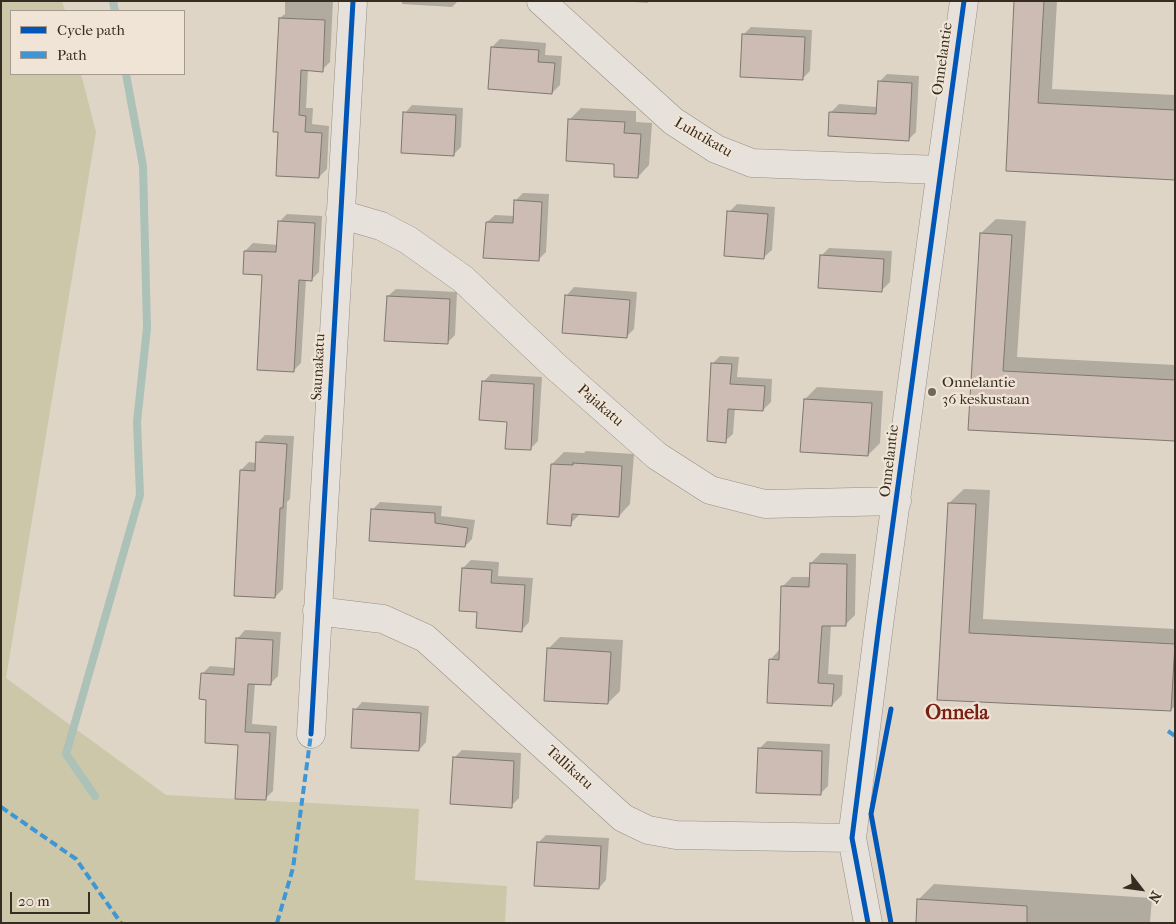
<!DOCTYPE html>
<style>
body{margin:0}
#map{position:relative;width:1176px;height:924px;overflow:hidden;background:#ded5c7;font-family:"IM FELL French Canon",serif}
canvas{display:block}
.frame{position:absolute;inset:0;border:2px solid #372c22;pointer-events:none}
.legend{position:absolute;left:10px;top:10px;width:175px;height:65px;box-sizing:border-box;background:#efe4d5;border:1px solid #a59a8d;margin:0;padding:6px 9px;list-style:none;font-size:15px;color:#372c22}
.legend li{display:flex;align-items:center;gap:10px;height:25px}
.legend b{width:25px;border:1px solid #a59a8d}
.north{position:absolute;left:1116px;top:864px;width:50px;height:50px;-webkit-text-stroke:4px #efe4d5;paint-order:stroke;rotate:120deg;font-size:14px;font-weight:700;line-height:20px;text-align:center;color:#372c22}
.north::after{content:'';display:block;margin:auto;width:18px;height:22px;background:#372c22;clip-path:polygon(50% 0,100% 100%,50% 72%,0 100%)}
.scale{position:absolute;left:10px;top:892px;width:80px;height:22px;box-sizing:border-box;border:2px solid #372c22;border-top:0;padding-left:6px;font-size:15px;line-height:18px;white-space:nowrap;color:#372c22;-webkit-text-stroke:4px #efe4d5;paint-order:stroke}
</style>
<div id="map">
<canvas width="1176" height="924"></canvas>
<div class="frame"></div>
<ul class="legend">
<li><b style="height:6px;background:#0057b8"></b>Cycle path</li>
<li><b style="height:6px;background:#3e96d5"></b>Path</li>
</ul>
<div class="north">N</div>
<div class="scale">20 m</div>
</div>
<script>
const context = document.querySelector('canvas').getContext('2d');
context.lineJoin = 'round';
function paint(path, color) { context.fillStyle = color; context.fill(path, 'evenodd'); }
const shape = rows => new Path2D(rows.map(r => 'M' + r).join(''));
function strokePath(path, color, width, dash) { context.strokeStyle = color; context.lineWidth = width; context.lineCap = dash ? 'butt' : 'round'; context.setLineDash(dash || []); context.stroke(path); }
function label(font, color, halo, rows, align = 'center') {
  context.font = font + ' "IM FELL French Canon",serif'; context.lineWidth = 4.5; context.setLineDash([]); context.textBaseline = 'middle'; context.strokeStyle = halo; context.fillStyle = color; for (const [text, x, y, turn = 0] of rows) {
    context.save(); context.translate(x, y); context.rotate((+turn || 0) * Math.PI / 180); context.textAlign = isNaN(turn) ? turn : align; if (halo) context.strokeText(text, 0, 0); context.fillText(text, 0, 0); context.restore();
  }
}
paint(shape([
 [1,1,62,1,65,11,11,11,11,74,81,74,96,132,6,678,166,795,419,809,415,880,507,886,505,923,1,923]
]), '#cbc7a8');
paint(shape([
 [285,1,333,1,330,62,322,70,308,70,306,108,313,108,312,124,329,126,327,169,319,177,277,175,280,18,285,14],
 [402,1,458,1,452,7,402,4],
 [621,1,649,1,648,3],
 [1016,1,1057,1,1052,89,1175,95,1175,179,1007,170],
 [751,27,812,30,810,71,802,79,743,35],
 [500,39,546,43,545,55,562,56,560,85,552,93,492,47],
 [887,74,919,76,916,132,908,140,831,112,839,104,877,107,879,82],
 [412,105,463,108,461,147,453,155,405,113],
 [581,108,636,111,636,122,652,123,649,165,638,177,616,163,570,119],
 [523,193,549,194,546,252,538,260,487,222,495,215,515,216,515,201],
 [737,204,775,207,772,250,764,257,729,212],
 [287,214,322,216,319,272,311,280,306,279,301,363,293,371,264,274,245,251,253,243,278,245,279,222],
 [996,219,1026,221,1017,357,1175,365,1175,440,969,428,981,233],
 [829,248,892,251,890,282,882,290,821,256],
 [574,287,637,292,634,329,626,337,563,331,567,295],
 [396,289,457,292,455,335,447,343,388,296],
 [720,356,739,357,737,377,772,379,771,402,763,410,735,408,733,434,725,441,712,364],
 [491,374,542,377,538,441,530,449,508,420,483,382],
 [817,387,883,391,880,443,868,455,805,399],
 [265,435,294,436,290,499,287,502,283,589,275,597,241,470,249,462,256,463,257,443],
 [586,451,634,454,630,504,619,516,581,513,570,524,552,464,564,452,584,453],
 [964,489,990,490,983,619,1175,629,1175,706,1171,710,939,698,949,503],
 [380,502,442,506,441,516,475,520,472,539,465,546,373,509],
 [821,553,856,554,855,615,845,625,831,625,828,674,843,675,842,695,832,705,770,660,780,649,782,587,792,577,811,577,811,563],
 [471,560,499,562,498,576,533,578,529,622,522,630,479,611,463,568],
 [245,630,281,632,278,676,270,684,255,683,252,724,277,726,273,791,265,799,240,743,208,698,202,674,210,666,236,668,238,638],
 [560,637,623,640,620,691,608,703,548,649],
 [362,702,429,706,426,742,419,750,355,710],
 [767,741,830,744,828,786,820,794,759,749],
 [462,750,521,753,519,798,511,806,454,758],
 [546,835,609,838,606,880,599,888,538,843],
 [934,884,1152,898,1150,923,917,923,919,899]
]), '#0003');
strokePath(shape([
 [113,1,115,11],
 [95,796,66,754,140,495,137,422,147,328,143,166,126,74]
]), '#acc1b8', 8);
const building = shape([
 [1014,1,1044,1,1038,103,1175,110,1175,180,1006,171,1014,1],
 [279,18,325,20,323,72,301,70,299,115,306,116,305,132,322,133,319,178,276,176,278,132,273,132,279,18],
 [742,34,805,37,803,80,740,77,742,34],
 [491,47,539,50,538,62,555,63,552,94,488,89,491,47],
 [878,81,912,83,909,141,828,136,829,112,876,114,878,81],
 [403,112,456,115,454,156,401,153,403,112],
 [568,119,625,122,624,133,641,134,638,178,614,177,614,164,566,161,568,119],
 [514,200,542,202,539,261,483,258,486,222,513,223,514,200],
 [727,211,768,214,764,259,724,256,727,211],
 [278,221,315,223,312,281,299,280,294,372,257,370,262,275,243,274,244,251,276,252,278,221],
 [980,233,1012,235,1003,371,1175,380,1175,441,968,430,980,233],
 [820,255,884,259,882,292,818,288,820,255],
 [565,295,630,300,627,338,562,333,565,295],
 [387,296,450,299,448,344,384,341,387,296],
 [711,363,732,364,730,384,765,386,763,411,728,409,726,443,707,441,711,363],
 [482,381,534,384,531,450,505,449,507,422,479,420,482,381],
 [804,399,872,403,868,456,800,452,804,399],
 [256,442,287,444,283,508,280,508,275,598,234,596,240,470,255,471,256,442],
 [573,463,622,466,619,517,572,514,571,526,547,524,551,464,573,465,573,463],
 [948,503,976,504,969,633,1175,644,1171,711,937,700,948,503],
 [371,509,435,513,435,523,468,528,465,547,369,541,371,509],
 [810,563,847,564,846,626,822,626,818,683,834,684,832,706,767,703,769,659,779,660,781,586,809,587,810,563],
 [462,568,492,570,491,583,525,585,522,632,476,628,477,612,459,611,462,568],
 [236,638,273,640,271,685,248,684,245,732,270,733,266,800,235,799,238,745,205,743,206,700,199,699,201,673,234,675,236,638],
 [547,648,611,652,608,704,544,701,547,648],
 [353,709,421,713,419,751,351,748,353,709],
 [758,748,822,751,821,795,756,793,758,748],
 [453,757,514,761,512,808,450,804,453,757],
 [537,842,601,846,599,889,534,886,537,842],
 [917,899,1027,906,1027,923,916,923,917,899]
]);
paint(building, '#ccbcb3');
strokePath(building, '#7e7870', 1);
const street = shape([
 [541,1,673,121,716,149,752,163,940,170],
 [340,214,381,226,408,240,463,279,555,366,657,456,710,490,765,504,897,501],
 [317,611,383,619,425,638,623,818,648,830,676,835,852,838],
 [311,734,353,1],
 [868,923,852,838,879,625,964,1]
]);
strokePath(street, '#968f86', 29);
strokePath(street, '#e6e1da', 28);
strokePath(shape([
 [1168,731,1175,736],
 [1,807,76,859,121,923],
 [277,923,293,868,311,734]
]), '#3e96d5', 4, [8, 4]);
strokePath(shape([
 [311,734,353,1],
 [868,923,852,838,879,625,964,1],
 [891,923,871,814,891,709]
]), '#0057b8', 5);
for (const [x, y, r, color] of [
 [932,392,5,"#71675c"]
]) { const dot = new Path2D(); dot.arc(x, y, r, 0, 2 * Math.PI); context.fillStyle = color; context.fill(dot); strokePath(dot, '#efe4d5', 2); }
label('15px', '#372c22', '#efe4d5', [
 ["Onnelantie",943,59,-82],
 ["Luhtikatu",703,138,30],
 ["Saunakatu",319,367,-87],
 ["Pajakatu",600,406,41],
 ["Onnelantie",890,461,-83],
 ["Tallikatu",569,768,42]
]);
label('15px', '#372c22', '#efe4d5', [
 ["Onnelantie",942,383],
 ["36 keskustaan",942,400]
], 'left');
label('bold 20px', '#7a1f14', '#efe4d5', [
 ["Onnela",957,714]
]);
</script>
